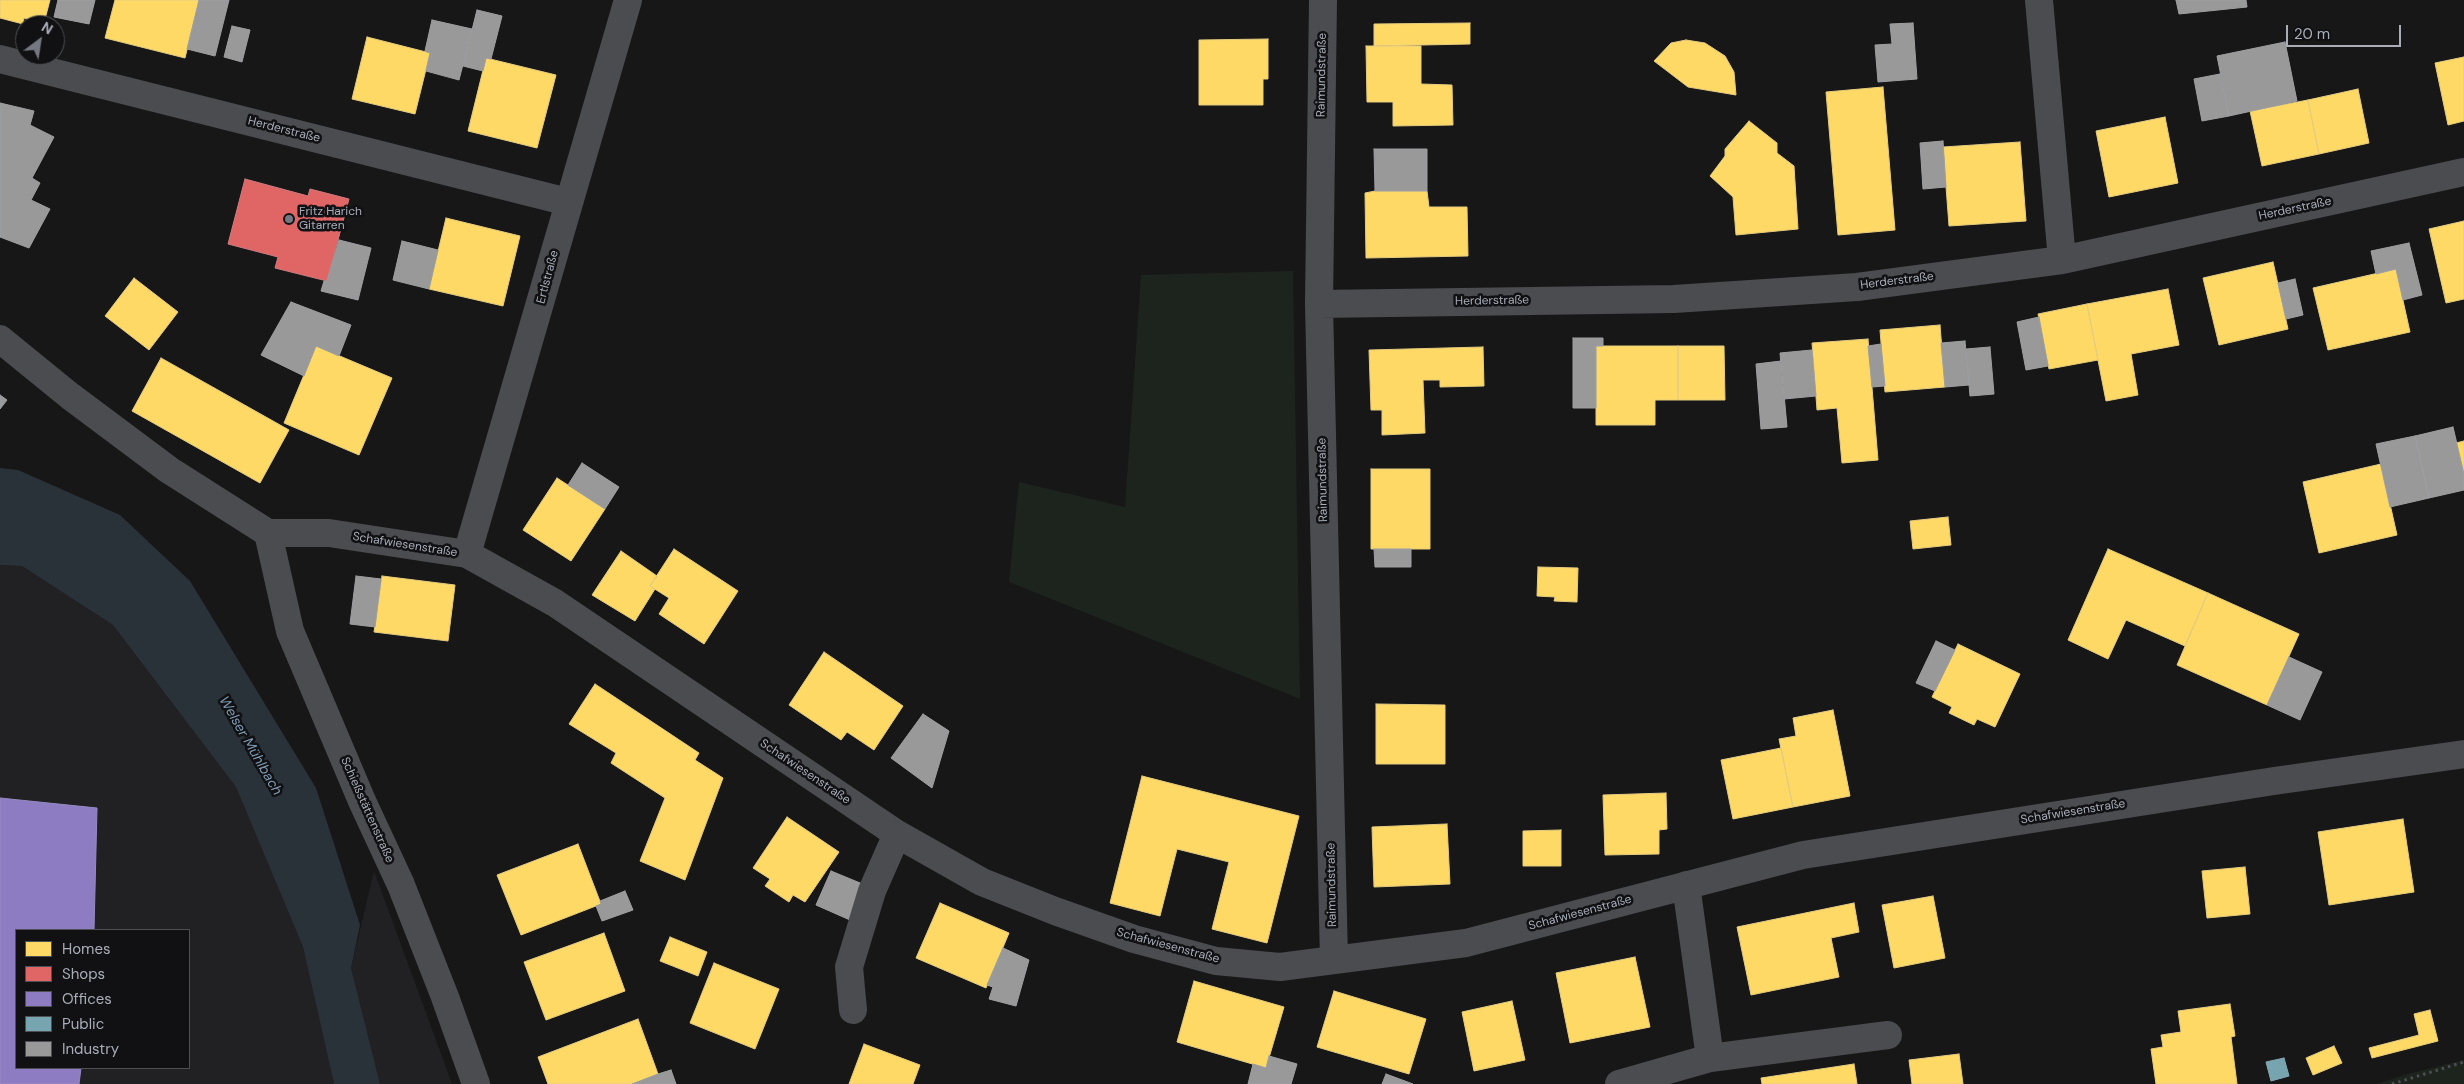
<!DOCTYPE html>
<meta charset="utf-8">
<style>
body{margin:0}
#map{position:relative;width:2464px;height:1084px;overflow:hidden;background:#171717;font-family:"DM Sans",sans-serif}
canvas{display:block}
.legend{position:absolute;left:15px;top:929px;width:175px;height:140px;box-sizing:border-box;background:#111113;border:1px solid #4d4f55;margin:0;padding:6px 9px;list-style:none;font-size:15px;color:#a8adb8}
.legend li{display:flex;align-items:center;gap:10px;height:25px}
.legend b{width:25px;border:1px solid #4d4f55}
.north{position:absolute;left:15px;top:15px;width:50px;height:50px;box-sizing:border-box;background:#111113;border:1px solid #4d4f55;border-radius:50%;rotate:31deg;font-size:14px;font-weight:700;line-height:20px;text-align:center;color:#a8adb8}
.north::after{content:'';display:block;margin:auto;width:18px;height:22px;background:#757880;clip-path:polygon(50% 0,100% 100%,50% 72%,0 100%)}
.scale{position:absolute;left:2286px;top:25px;width:115px;height:22px;box-sizing:border-box;border:2px solid #a8adb8;border-top:0;padding-left:6px;font-size:15px;line-height:18px;white-space:nowrap;color:#a8adb8;-webkit-text-stroke:4px #111113;paint-order:stroke}
</style>
<div id="map">
<canvas width="2464" height="1084"></canvas>
<ul class="legend">
<li><b style="height:14px;background:#ffd966"></b>Homes</li>
<li><b style="height:14px;background:#e06666"></b>Shops</li>
<li><b style="height:14px;background:#8e7cc3"></b>Offices</li>
<li><b style="height:14px;background:#76a5af"></b>Public</li>
<li><b style="height:14px;background:#999"></b>Industry</li>
</ul>
<div class="north">N</div>
<div class="scale">20 m</div>
</div>
<script>
const context = document.querySelector('canvas').getContext('2d');
context.lineJoin = 'round';
function paint(path, color) { context.fillStyle = color; context.fill(path, 'evenodd'); }
const shape = rows => new Path2D(rows.map(r => 'M' + r).join(''));
function strokePath(path, color, width, dash) { context.strokeStyle = color; context.lineWidth = width; context.lineCap = dash ? 'butt' : 'round'; context.setLineDash(dash || []); context.stroke(path); }
function label(font, color, halo, rows, align = 'center') {
  context.font = font + ' "DM Sans",sans-serif'; context.lineWidth = 5; context.setLineDash([]); context.textBaseline = 'middle'; context.strokeStyle = halo; context.fillStyle = color; for (const [text, x, y, turn = 0] of rows) {
    context.save(); context.translate(x, y); context.rotate((+turn || 0) * Math.PI / 180); context.textAlign = isNaN(turn) ? turn : align; if (halo) context.strokeText(text, 0, 0); context.fillText(text, 0, 0); context.restore();
  }
}
paint(shape([
 [0,565,22,566,113,625,236,787,303,947,334,1084,0,1084],
 [16,930,189,930,189,1068,16,1068],
 [374,871,452,1084,380,1084,351,968]
]), '#212123');
paint(shape([
 [1293,271,1300,699,1009,582,1019,482,1125,507,1141,275],
 [2464,1060,2464,1084,2376,1084,2408,1074]
]), '#1d241e');
paint(shape([
 [0,468,18,470,120,515,190,581,316,788,360,925,351,968,380,1084,334,1084,303,947,236,787,113,625,22,566,0,565]
]), '#2a3239');
const homes = shape([
 [0,0,50,0,44,23,24,18,23,24,0,18,0,0],
 [115,0,199,0,185,58,105,38,115,0],
 [1470,23,1470,44,1374,46,1374,24,1470,23],
 [367,37,430,53,415,114,352,99,367,37],
 [1268,39,1268,79,1263,79,1263,105,1199,105,1199,40,1268,39],
 [1686,40,1705,43,1725,56,1734,72,1736,95,1688,87,1654,61,1671,43,1686,40],
 [1366,46,1421,46,1421,84,1452,85,1453,125,1393,126,1393,102,1367,102,1366,46],
 [2464,57,2464,121,2448,125,2435,63,2464,57],
 [486,58,556,75,537,148,468,131,486,58],
 [1883,87,1895,230,1838,235,1826,92,1883,87],
 [2358,89,2369,143,2319,154,2308,100,2358,89],
 [2308,100,2319,154,2262,166,2250,111,2308,100],
 [2165,117,2178,183,2109,197,2096,131,2165,117],
 [1749,121,1777,143,1777,153,1794,166,1798,229,1736,235,1733,197,1710,176,1725,156,1725,149,1749,121],
 [2020,142,2026,221,1949,226,1943,147,2020,142],
 [1375,191,1427,191,1429,207,1467,207,1468,256,1366,258,1365,193,1375,191],
 [446,218,520,236,503,306,429,289,446,218],
 [2464,221,2464,299,2446,303,2429,229,2464,221],
 [2273,262,2288,329,2219,345,2203,278,2273,262],
 [2396,269,2410,332,2328,350,2313,288,2396,269],
 [134,278,178,312,149,350,105,316,134,278],
 [2168,289,2179,345,2131,354,2138,395,2106,401,2087,304,2168,289],
 [2087,304,2098,360,2049,369,2038,314,2087,304],
 [1940,325,1945,387,1885,392,1880,330,1940,325],
 [1868,339,1878,460,1842,463,1837,408,1817,410,1812,343,1868,339],
 [316,346,392,378,359,455,284,423,316,346],
 [1596,346,1678,346,1678,400,1655,400,1655,425,1596,425,1596,346],
 [1678,346,1724,346,1725,400,1678,400,1678,346],
 [1483,347,1484,386,1440,387,1440,380,1423,380,1425,433,1382,435,1382,410,1371,410,1369,350,1483,347],
 [161,358,289,430,260,483,132,411,161,358],
 [2464,441,2464,474,2456,443,2464,441],
 [2381,464,2397,535,2319,553,2303,482,2381,464],
 [1371,469,1430,469,1430,549,1371,549,1371,469],
 [557,478,605,509,571,561,523,530,557,478],
 [1948,517,1951,545,1913,549,1910,521,1948,517],
 [674,549,738,591,704,644,659,614,669,598,650,586,674,549],
 [2108,549,2208,593,2185,646,2126,620,2108,659,2068,640,2108,549],
 [621,551,657,576,650,586,655,589,635,621,592,595,621,551],
 [1538,567,1578,568,1577,602,1554,601,1555,597,1537,596,1538,567],
 [382,576,455,585,448,641,374,632,382,576],
 [2208,593,2299,634,2267,705,2177,665,2208,593],
 [1958,644,2020,674,1995,727,1977,719,1974,725,1949,713,1952,707,1932,697,1958,644],
 [824,652,903,706,874,750,847,732,841,740,789,705,824,652],
 [595,684,699,753,695,760,723,778,685,880,640,861,665,798,611,763,616,753,569,724,595,684],
 [1376,704,1445,705,1445,764,1376,764,1376,704],
 [1833,710,1850,796,1793,807,1779,739,1796,736,1793,718,1833,710],
 [1781,748,1793,807,1733,819,1721,760,1781,748],
 [1142,776,1299,816,1267,943,1212,929,1229,862,1177,849,1160,916,1110,903,1142,776],
 [1666,793,1667,829,1659,830,1659,854,1605,855,1603,795,1666,793],
 [787,817,839,852,805,902,793,895,789,902,765,886,770,879,753,868,787,817],
 [2403,819,2414,892,2329,905,2318,832,2403,819],
 [1447,824,1450,884,1374,887,1372,827,1447,824],
 [1561,830,1561,866,1523,866,1523,831,1561,830],
 [578,844,601,904,521,935,497,875,578,844],
 [2245,867,2250,914,2207,918,2202,871,2245,867],
 [1933,896,1945,958,1894,968,1882,905,1933,896],
 [940,903,1009,933,986,988,916,958,940,903],
 [1854,903,1859,932,1831,938,1839,977,1751,995,1737,927,1854,903],
 [604,933,625,991,546,1020,524,962,604,933],
 [670,937,707,952,698,976,660,961,670,937],
 [1635,957,1650,1027,1570,1043,1556,973,1635,957],
 [714,963,779,989,755,1049,690,1023,714,963],
 [1194,981,1284,1007,1266,1068,1177,1042,1194,981],
 [1334,991,1426,1019,1409,1074,1317,1047,1334,991],
 [1512,1001,1525,1060,1474,1071,1462,1012,1512,1001],
 [2230,1004,2235,1036,2231,1037,2237,1084,2156,1084,2151,1049,2163,1047,2161,1035,2181,1032,2178,1011,2230,1004],
 [2430,1010,2438,1041,2372,1058,2369,1048,2419,1035,2414,1014,2430,1010],
 [638,1019,658,1074,632,1084,548,1084,538,1057,638,1019],
 [864,1044,920,1065,913,1084,849,1084,864,1044],
 [2334,1046,2342,1063,2313,1075,2306,1058,2334,1046],
 [1959,1054,1963,1084,1912,1084,1909,1060,1959,1054],
 [1854,1064,1857,1084,1762,1084,1761,1078,1854,1064]
]);
paint(homes, '#ffd966');
strokePath(homes, '#e5cc7f', 1);
const shops = shape([
 [245,179,308,196,310,189,349,199,327,281,275,268,278,257,228,244,245,179]
]);
paint(shops, '#e06666');
strokePath(shops, '#cf7b7f', 1);
const offices = shape([
 [0,798,97,808,94,930,16,930,16,1068,81,1068,79,1084,0,1084,0,798]
]);
paint(offices, '#8e7cc3');
strokePath(offices, '#968bc0', 1);
const public = shape([
 [2284,1058,2289,1076,2271,1081,2266,1062,2284,1058]
]);
paint(public, '#76a5af');
strokePath(public, '#85a7b2', 1);
const industry = shape([
 [58,0,95,0,89,24,54,17,58,0],
 [199,0,229,0,215,56,187,49,199,0],
 [2176,0,2246,0,2247,7,2179,14,2176,0],
 [477,10,502,16,491,59,486,58,483,71,463,66,477,10],
 [432,20,472,29,459,80,426,71,430,53,425,51,432,20],
 [1913,23,1917,79,1878,82,1875,45,1892,44,1890,24,1913,23],
 [232,26,250,30,242,62,224,57,232,26],
 [2285,42,2297,101,2229,116,2217,56,2285,42],
 [2220,74,2229,116,2202,121,2194,79,2220,74],
 [0,103,34,111,30,125,54,137,32,178,40,183,31,200,50,209,29,248,0,237,0,103],
 [1943,141,1946,187,1923,189,1920,143,1943,141],
 [1374,149,1427,149,1427,191,1375,191,1374,149],
 [339,240,371,248,358,300,321,291,324,281,327,281,339,240],
 [402,241,438,250,429,289,393,280,402,241],
 [2409,243,2422,295,2403,300,2396,269,2376,274,2371,251,2409,243],
 [2295,279,2303,315,2286,319,2278,283,2295,279],
 [291,302,351,325,339,356,316,346,304,376,261,355,291,302],
 [2039,317,2048,366,2026,370,2017,322,2039,317],
 [1573,338,1603,338,1603,346,1596,346,1596,408,1573,408,1573,338],
 [1965,341,1969,385,1945,387,1941,343,1965,341],
 [1881,344,1885,386,1872,387,1868,346,1881,344],
 [1990,347,1994,394,1970,396,1966,349,1990,347],
 [1812,350,1816,396,1784,399,1780,353,1812,350],
 [1781,361,1787,427,1761,429,1756,364,1781,361],
 [0,395,7,400,0,409,0,395],
 [2453,427,2464,474,2464,490,2429,498,2415,436,2453,427],
 [2415,436,2429,498,2390,507,2376,444,2415,436],
 [582,463,619,487,605,509,568,485,582,463],
 [1374,549,1411,549,1411,567,1375,567,1374,549],
 [356,576,381,579,375,627,350,624,356,576],
 [1936,641,1955,650,1935,691,1916,683,1936,641],
 [2289,657,2322,672,2300,720,2267,705,2289,657],
 [923,714,949,731,932,788,891,758,923,714],
 [831,871,865,885,850,920,816,905,831,871],
 [625,891,633,910,602,921,596,906,601,904,600,901,625,891],
 [1003,948,1029,960,1016,1006,989,999,993,987,987,985,1003,948],
 [1269,1056,1297,1064,1291,1084,1248,1084,1253,1064,1266,1068,1269,1056],
 [671,1070,676,1084,632,1084,658,1074,671,1070],
 [1386,1074,1413,1084,1382,1084,1386,1074]
]);
paint(industry, '#999');
strokePath(industry, '#9e9fa2', 1);
strokePath(shape([
 [2392,1084,2464,1062]
]), '#4d4e52', 3, [2.5, 4]);
strokePath(shape([
 [1323,0,1319,304,1334,960],
 [2039,0,2062,260],
 [0,59,568,202],
 [1319,304,1674,299,1857,287,2062,260,2464,172],
 [0,339,70,396,169,470,268,533,329,533,467,554,555,603,897,834,982,882,1055,911,1134,939,1216,961,1280,967,1466,943,1803,855,2274,781,2464,754],
 [268,533,290,631,362,801,401,885,445,997,476,1084],
 [467,554,628,0],
 [1686,885,1710,1058],
 [853,1010,849,967,872,891,897,834],
 [1619,1084,1710,1058,1888,1035]
]), '#4b4c50', 28);
for (const [x, y, r, color] of [
 [289,219,5,"#757880"]
]) { const dot = new Path2D(); dot.arc(x, y, r, 0, 2 * Math.PI); context.fillStyle = color; context.fill(dot); strokePath(dot, '#111113', 2); }
label('12px', '#a8adb8', '#111113', [
 ["Raimundstraße",1322,75,-89],
 ["Herderstraße",284,130,14],
 ["Herderstraße",2295,209,-12],
 ["Ertlstraße",548,277,-75],
 ["Herderstraße",1897,281,-7],
 ["Herderstraße",1492,301,-1],
 ["Raimundstraße",1323,480,-91],
 ["Schafwiesenstraße",405,545,9],
 ["Schafwiesenstraße",805,772,34],
 ["Schießstättenstraße",367,810,66],
 ["Schafwiesenstraße",2073,812,-9],
 ["Raimundstraße",1332,885,-91],
 ["Schafwiesenstraße",1580,913,-15],
 ["Schafwiesenstraße",1168,946,15]
]);
label('12px', '#a8adb8', '#111113', [
 ["Fritz Harich",299,212],
 ["Gitarren",299,226]
], 'left');
label('italic 14px', '#7f9bb3', '#111113', [
 ["Welser Mühlbach",250,746,60]
]);
</script>
